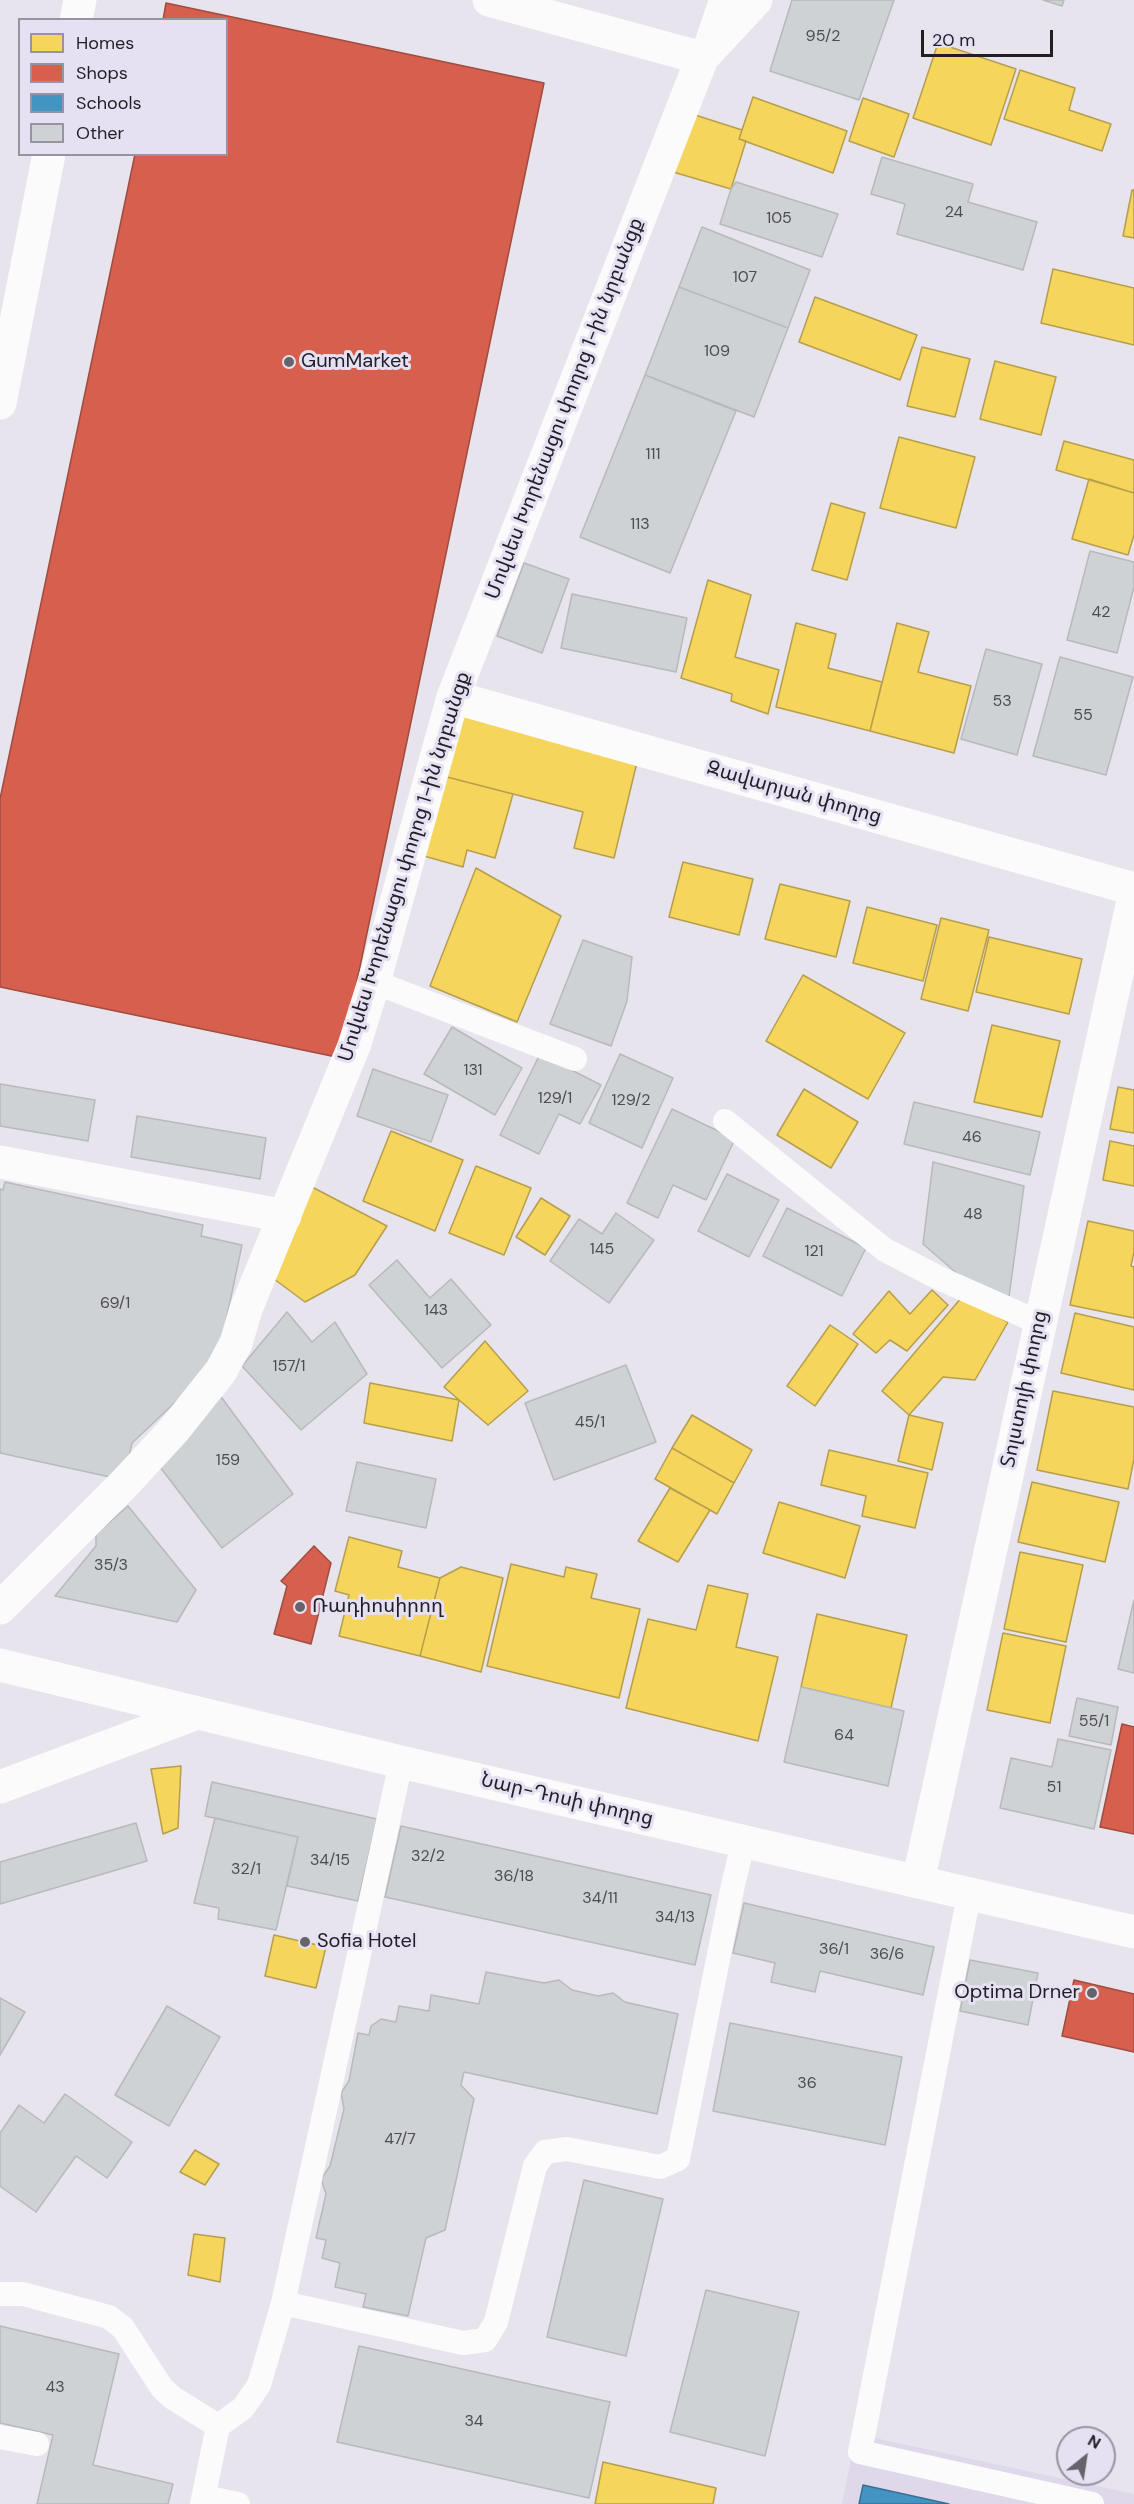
<!DOCTYPE html>
<meta charset="utf-8">
<style>
body{margin:0}
#map{position:relative;width:1134px;height:2504px;overflow:hidden;background:#e7e4ee;font-family:"DM Sans",sans-serif}
canvas{display:block}
.legend{position:absolute;left:18px;top:18px;width:210px;height:138px;box-sizing:border-box;background:#e5e0f2;border:2px solid #9793a0;margin:0;padding:8px 10px;list-style:none;font-size:18px;color:#211f25}
.legend li{display:flex;align-items:center;gap:12px;height:30px}
.legend b{width:30px;border:2px solid #9793a0}
.north{position:absolute;left:1056px;top:2426px;width:60px;height:60px;box-sizing:border-box;background:#e5e0f2;border:2px solid #9793a0;border-radius:50%;rotate:30deg;font-size:16px;font-weight:700;line-height:24px;text-align:center;color:#211f25}
.north::after{content:'';display:block;margin:auto;width:21px;height:27px;background:#66646b;clip-path:polygon(50% 0,100% 100%,50% 72%,0 100%)}
.scale{position:absolute;left:921px;top:30px;width:132px;height:27px;box-sizing:border-box;border:3px solid #211f25;border-top:0;padding-left:8px;font-size:18px;line-height:21px;white-space:nowrap;color:#211f25;-webkit-text-stroke:4px #e5e0f2;paint-order:stroke}
</style>
<div id="map">
<canvas width="1134" height="2504"></canvas>
<ul class="legend">
<li><b style="height:16px;background:#f6d55c"></b>Homes</li>
<li><b style="height:16px;background:#d6604d"></b>Shops</li>
<li><b style="height:16px;background:#4393c3"></b>Schools</li>
<li><b style="height:16px;background:#cfd2d5"></b>Other</li>
</ul>
<div class="north">N</div>
<div class="scale">20 m</div>
</div>
<script>
const context = document.querySelector('canvas').getContext('2d');
context.lineJoin = 'round';
function paint(path, color) { context.fillStyle = color; context.fill(path, 'evenodd'); }
const shape = rows => new Path2D(rows.map(r => 'M' + r).join(''));
function strokePath(path, color, width, dash) { context.strokeStyle = color; context.lineWidth = width; context.lineCap = dash ? 'butt' : 'round'; context.setLineDash(dash || []); context.stroke(path); }
function label(font, color, halo, rows, align = 'center') {
  context.font = font + ' "DM Sans","Noto Sans Armenian",sans-serif'; context.lineWidth = 6; context.setLineDash([]); context.textBaseline = 'middle'; context.strokeStyle = halo; context.fillStyle = color; for (const [text, x, y, turn = 0] of rows) {
    context.save(); context.translate(x, y); context.rotate((+turn || 0) * Math.PI / 180); context.textAlign = isNaN(turn) ? turn : align; if (halo) context.strokeText(text, 0, 0); context.fillText(text, 0, 0); context.restore();
  }
}
paint(shape([
 [856,2434,1134,2494,1134,2504,842,2504]
]), '#ded8ea');
const homes = shape([
 [938,43,1016,69,991,145,913,118,938,43],
 [1020,70,1075,88,1069,110,1111,124,1102,151,1004,119,1020,70],
 [753,97,847,131,833,173,739,139,753,97],
 [863,98,909,114,894,157,849,141,863,98],
 [692,114,742,130,739,139,746,141,731,189,673,172,692,114],
 [1132,190,1134,190,1134,238,1123,236,1132,190],
 [1053,269,1134,288,1134,345,1041,323,1053,269],
 [815,297,917,335,900,380,799,342,815,297],
 [922,347,970,359,955,417,907,406,922,347],
 [995,361,1056,377,1041,435,980,419,995,361],
 [899,437,975,457,956,528,880,508,899,437],
 [1064,441,1134,460,1134,493,1056,470,1064,441],
 [1089,479,1134,493,1134,535,1128,555,1072,539,1089,479],
 [831,503,865,513,847,580,812,570,831,503],
 [708,580,751,595,735,657,779,670,768,714,731,701,732,694,681,678,708,580],
 [796,623,836,634,828,668,882,682,870,731,776,707,796,623],
 [897,623,929,632,918,672,971,686,954,753,870,731,897,623],
 [463,713,638,758,614,858,574,848,583,812,447,777,463,713],
 [447,777,513,794,495,858,467,850,463,867,424,856,447,777],
 [683,862,753,879,739,935,669,917,683,862],
 [476,868,561,916,517,1022,430,986,476,868],
 [780,884,850,901,836,957,765,939,780,884],
 [867,907,937,925,923,981,853,963,867,907],
 [941,918,989,930,968,1011,921,999,941,918],
 [989,937,1082,959,1069,1014,976,992,989,937],
 [803,975,905,1033,868,1099,766,1041,803,975],
 [992,1025,1060,1041,1042,1117,974,1102,992,1025],
 [1118,1087,1134,1090,1134,1133,1110,1129,1118,1087],
 [804,1089,858,1122,831,1168,777,1135,804,1089],
 [391,1131,463,1160,435,1231,363,1201,391,1131],
 [1110,1141,1134,1146,1134,1186,1103,1180,1110,1141],
 [476,1166,531,1188,504,1255,449,1233,476,1166],
 [312,1187,387,1226,355,1275,305,1302,270,1276,312,1187],
 [541,1198,570,1216,545,1255,516,1237,541,1198],
 [1088,1221,1134,1231,1134,1252,1131,1266,1134,1267,1134,1318,1070,1305,1088,1221],
 [932,1290,948,1305,907,1351,890,1340,876,1353,853,1334,889,1291,910,1314,932,1290],
 [962,1297,1008,1322,975,1380,943,1377,909,1415,882,1391,962,1297],
 [1075,1313,1134,1327,1134,1390,1061,1373,1075,1313],
 [830,1325,858,1344,815,1406,787,1386,830,1325],
 [485,1341,528,1391,488,1425,444,1387,485,1341],
 [370,1383,459,1400,452,1441,364,1423,370,1383],
 [1053,1391,1134,1407,1134,1459,1128,1489,1037,1470,1053,1391],
 [692,1415,752,1450,734,1483,672,1448,692,1415],
 [909,1415,943,1423,932,1470,898,1461,909,1415],
 [672,1448,734,1483,717,1514,655,1479,672,1448],
 [829,1450,928,1473,915,1528,862,1516,866,1496,821,1485,829,1450],
 [1032,1482,1119,1502,1105,1562,1018,1542,1032,1482],
 [670,1488,710,1510,678,1562,638,1541,670,1488],
 [779,1502,860,1526,845,1578,763,1553,779,1502],
 [349,1537,402,1551,398,1567,440,1578,420,1656,339,1636,349,1595,335,1591,349,1537],
 [1020,1552,1083,1565,1066,1642,1004,1629,1020,1552],
 [511,1564,564,1577,566,1567,597,1574,591,1598,640,1609,619,1698,487,1666,511,1564],
 [461,1567,503,1578,481,1672,420,1656,440,1578,461,1567],
 [708,1585,748,1594,736,1647,778,1657,758,1741,626,1708,648,1619,696,1630,708,1585],
 [817,1614,907,1635,891,1708,801,1687,817,1614],
 [1003,1633,1066,1646,1050,1723,987,1710,1003,1633],
 [181,1766,178,1828,163,1834,151,1769,181,1766],
 [274,1935,326,1947,316,1988,265,1976,274,1935],
 [195,2150,219,2164,205,2185,180,2172,195,2150],
 [194,2234,225,2238,220,2282,188,2275,194,2234],
 [603,2462,716,2488,713,2504,595,2504,603,2462]
]);
paint(homes, '#f6d55c');
strokePath(homes, '#b69e4c', 1.5);
const shops = shape([
 [166,3,544,83,341,1058,0,987,0,799,135,154,226,154,226,20,163,20,166,3],
 [314,1546,331,1563,311,1644,274,1634,287,1586,281,1581,314,1546],
 [1122,1724,1134,1727,1134,1834,1100,1827,1122,1724],
 [1074,1980,1134,1994,1134,2052,1062,2036,1074,1980]
]);
paint(shops, '#d6604d');
strokePath(shops, '#a04c41', 1.5);
const schools = shape([
 [863,2485,949,2504,859,2504,863,2485]
]);
paint(schools, '#4393c3');
strokePath(schools, '#397094', 1.5);
const building = shape([
 [792,0,894,0,859,100,770,71,792,0],
 [1043,0,1064,0,1062,6,1043,0],
 [882,157,973,184,968,202,1037,222,1023,270,897,234,905,204,871,194,882,157],
 [736,182,838,214,822,257,720,224,731,189,736,182],
 [702,227,810,270,788,328,679,287,702,227],
 [679,287,788,328,754,417,645,375,679,287],
 [645,375,736,411,670,573,580,537,645,375],
 [1090,551,1134,562,1134,587,1117,653,1067,640,1090,551],
 [524,563,569,579,542,653,497,636,524,563],
 [572,594,687,618,676,672,561,648,572,594],
 [986,649,1042,664,1017,755,961,739,986,649],
 [1060,657,1133,677,1106,775,1033,756,1060,657],
 [583,940,632,957,627,1001,611,1046,550,1024,583,940],
 [452,1027,522,1068,495,1115,424,1074,452,1027],
 [540,1054,601,1085,580,1124,559,1114,539,1154,500,1135,540,1054],
 [620,1054,673,1078,642,1148,589,1123,620,1054],
 [373,1069,448,1095,431,1142,357,1116,373,1069],
 [0,1084,95,1100,88,1141,0,1126,0,1084],
 [914,1102,1040,1132,1030,1175,904,1144,914,1102],
 [672,1109,735,1139,706,1200,673,1185,658,1218,627,1203,672,1109],
 [137,1116,266,1138,260,1179,131,1157,137,1116],
 [933,1162,1024,1186,1009,1297,968,1283,923,1244,933,1162],
 [727,1174,779,1200,749,1257,698,1231,727,1174],
 [5,1182,203,1225,201,1236,242,1245,217,1363,132,1443,124,1480,0,1453,0,1189,3,1190,5,1182],
 [787,1208,866,1248,842,1296,763,1256,787,1208],
 [616,1213,654,1240,609,1303,550,1261,579,1219,602,1234,616,1213],
 [397,1260,430,1298,451,1279,491,1325,442,1368,369,1285,397,1260],
 [287,1312,312,1342,335,1322,367,1374,301,1430,242,1366,287,1312],
 [626,1365,656,1442,554,1480,525,1403,626,1365],
 [216,1390,293,1494,222,1548,160,1467,216,1390],
 [357,1462,436,1479,426,1528,346,1511,357,1462],
 [128,1506,196,1590,177,1622,55,1596,96,1546,96,1534,128,1506],
 [1134,1600,1134,1673,1118,1669,1134,1600],
 [801,1687,904,1711,888,1786,784,1762,801,1687],
 [1077,1698,1118,1707,1111,1745,1069,1736,1077,1698],
 [1058,1739,1111,1750,1094,1829,1000,1808,1011,1758,1052,1767,1058,1739],
 [212,1782,377,1819,358,1901,287,1886,298,1837,205,1816,212,1782],
 [215,1818,298,1837,276,1930,218,1919,219,1908,194,1903,215,1818],
 [136,1823,147,1861,0,1904,0,1862,136,1823],
 [401,1826,711,1895,695,1965,385,1897,401,1826],
 [744,1903,934,1947,923,1995,820,1971,815,1992,771,1982,775,1963,733,1953,744,1903],
 [970,1960,1038,1973,1028,2025,960,2011,970,1960],
 [486,1972,544,1983,559,1980,572,1990,598,1996,613,1993,625,2002,678,2014,657,2114,464,2072,461,2085,474,2099,445,2230,426,2238,408,2316,363,2307,366,2294,335,2287,340,2263,322,2258,326,2240,316,2238,326,2194,321,2179,330,2166,344,2109,341,2093,349,2081,358,2033,369,2035,371,2026,381,2019,396,2022,399,2006,429,2011,431,1995,479,2004,486,1972],
 [0,1998,25,2012,0,2055,0,1998],
 [167,2006,220,2037,169,2126,115,2095,167,2006],
 [730,2023,902,2057,885,2145,713,2111,730,2023],
 [65,2094,132,2142,107,2178,76,2156,36,2212,0,2186,0,2133,19,2105,44,2123,65,2094],
 [584,2180,663,2199,626,2356,547,2337,584,2180],
 [706,2290,799,2312,765,2456,670,2432,706,2290],
 [0,2326,119,2354,93,2465,173,2484,168,2504,37,2504,53,2435,0,2423,0,2326],
 [359,2346,610,2402,589,2498,337,2442,359,2346]
]);
paint(building, '#cfd2d5');
strokePath(building, '#b7b9bb', 1.5);
strokePath(shape([
 [704,50,721,0],
 [374,982,575,1059],
 [725,1121,885,1250,941,1279,1040,1323],
 [969,1895,860,2452,1092,2504],
 [0,2294,23,2294,109,2317,123,2328,162,2388,173,2398,218,2426],
 [283,2303,401,1762],
 [0,2437,37,2444],
 [204,2497,238,2504],
 [202,2504,218,2426,243,2408,259,2385,283,2303,463,2343,485,2340,496,2322,535,2166,545,2152,567,2149,660,2167,678,2159,733,1885,744,1840]
]), '#fbfbfc', 24);
strokePath(shape([
 [489,0,702,58],
 [453,697,1134,889],
 [0,1162,285,1216],
 [0,1608,125,1483,174,1430,221,1371,236,1343,246,1309,354,1046,374,982,453,697,702,58,756,0],
 [918,1882,1134,896]
]), '#fbfbfc', 33);
strokePath(shape([
 [76,20,80,0],
 [0,403,49,154],
 [0,1665,401,1762,1134,1932],
 [0,1787,197,1713]
]), '#fbfbfc', 33);
for (const [x, y, r, color] of [
 [289,362,6,"#66646b"],
 [300,1607,6,"#66646b"],
 [305,1942,6,"#66646b"],
 [1092,1993,6,"#66646b"]
]) { const dot = new Path2D(); dot.arc(x, y, r, 0, 2 * Math.PI); context.fillStyle = color; context.fill(dot); strokePath(dot, '#e5e0f2', 2); }
label('16px', '#4c4c51', null, [
 ["95/2",823,37],
 ["24",954,213],
 ["105",779,219],
 ["107",745,278],
 ["109",717,352],
 ["111",653,455],
 ["113",640,525],
 ["42",1101,613],
 ["53",1002,702],
 ["55",1083,716],
 ["131",473,1071],
 ["129/1",555,1099],
 ["129/2",631,1101],
 ["46",972,1138],
 ["48",973,1215],
 ["145",602,1250],
 ["121",814,1252],
 ["69/1",115,1304],
 ["143",436,1311],
 ["157/1",289,1367],
 ["45/1",590,1423],
 ["159",228,1461],
 ["35/3",111,1566],
 ["55/1",1094,1722],
 ["64",844,1736],
 ["51",1054,1788],
 ["32/2",428,1857],
 ["34/15",330,1861],
 ["32/1",246,1870],
 ["36/18",514,1877],
 ["34/11",600,1899],
 ["34/13",675,1918],
 ["36/1",834,1950],
 ["36/6",887,1955],
 ["36",807,2084],
 ["47/7",400,2140],
 ["43",55,2388],
 ["34",474,2422]
]);
label('20px', '#211f25', '#e5e0f2', [
 ["GumMarket",301,362],
 ["Ռադիոսիրող",312,1607],
 ["Sofia Hotel",317,1942],
 ["Optima Drner",1080,1993,"right"]
], 'left');
label('20px', '#211f25', '#e5e0f2', [
 ["Մովսես Խորենացու փողոց 1-ին նրբանցք",565,409,-69],
 ["Զավարյան փողոց",794,793,16],
 ["Մովսես Խորենացու փողոց 1-ին նրբանցք",405,867,-73],
 ["Տոլստոյի փողոց",1025,1389,-78],
 ["Նար-Դոսի փողոց",567,1800,13]
]);
</script>
